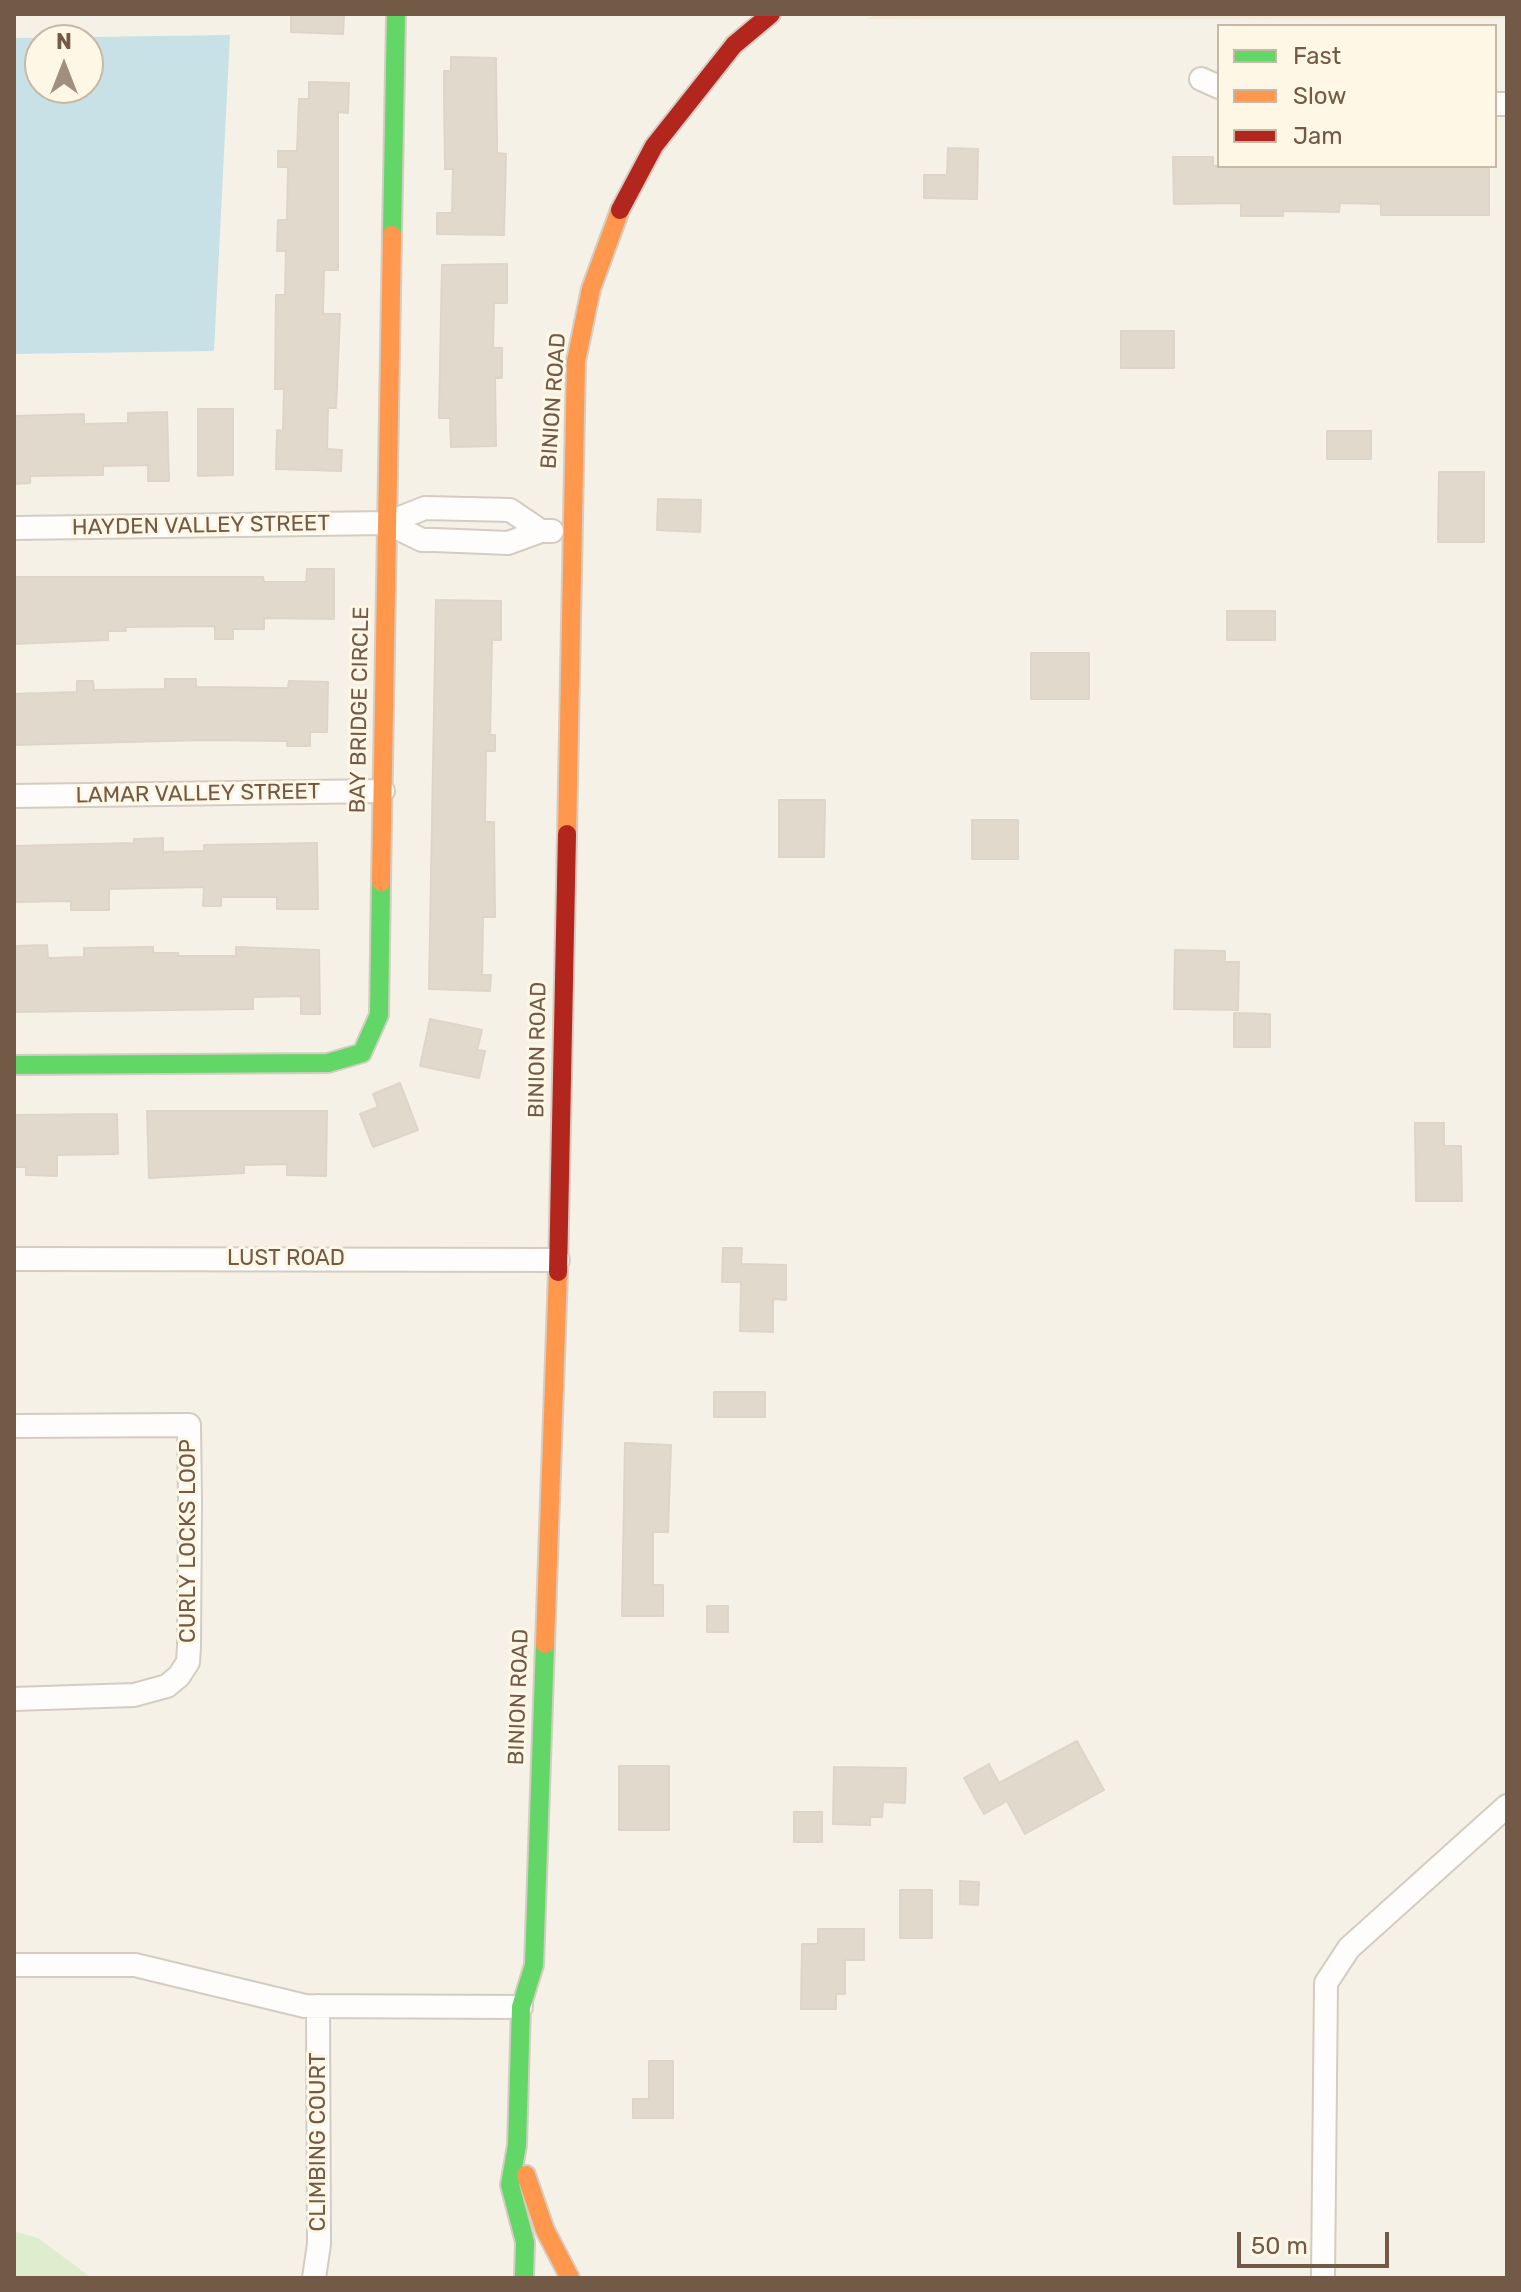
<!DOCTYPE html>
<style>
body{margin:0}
#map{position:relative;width:1521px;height:2292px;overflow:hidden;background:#f6f1e6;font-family:Rubik,sans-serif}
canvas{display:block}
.frame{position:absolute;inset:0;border:16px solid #735a46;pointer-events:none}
.legend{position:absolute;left:1217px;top:24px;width:280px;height:144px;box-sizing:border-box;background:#fff7e5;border:2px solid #c7b8a5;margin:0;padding:10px 14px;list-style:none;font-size:24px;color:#735a46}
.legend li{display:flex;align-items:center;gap:16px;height:40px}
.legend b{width:40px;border:2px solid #c7b8a5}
.north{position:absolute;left:24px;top:24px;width:80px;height:80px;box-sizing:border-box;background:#fff7e5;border:2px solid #c7b8a5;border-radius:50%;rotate:0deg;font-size:22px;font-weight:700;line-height:32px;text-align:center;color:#735a46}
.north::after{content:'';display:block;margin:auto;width:28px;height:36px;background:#a18f7e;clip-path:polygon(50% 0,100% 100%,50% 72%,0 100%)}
.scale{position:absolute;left:1237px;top:2232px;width:152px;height:36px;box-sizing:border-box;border:4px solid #735a46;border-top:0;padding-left:10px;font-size:24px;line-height:28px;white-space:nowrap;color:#735a46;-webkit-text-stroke:6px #fff7e5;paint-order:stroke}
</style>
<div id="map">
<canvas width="1521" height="2292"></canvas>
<div class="frame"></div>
<ul class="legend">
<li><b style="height:10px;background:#63d668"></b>Fast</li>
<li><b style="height:10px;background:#ff974d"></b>Slow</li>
<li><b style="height:10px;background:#b3261e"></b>Jam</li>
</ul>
<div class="north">N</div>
<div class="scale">50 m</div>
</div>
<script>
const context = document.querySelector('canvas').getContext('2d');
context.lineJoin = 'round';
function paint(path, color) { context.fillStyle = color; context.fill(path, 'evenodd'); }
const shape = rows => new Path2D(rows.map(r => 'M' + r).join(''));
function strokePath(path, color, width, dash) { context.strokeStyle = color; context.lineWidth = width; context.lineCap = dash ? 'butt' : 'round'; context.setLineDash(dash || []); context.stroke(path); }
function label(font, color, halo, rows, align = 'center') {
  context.font = font + ' Rubik,sans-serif'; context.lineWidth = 6; context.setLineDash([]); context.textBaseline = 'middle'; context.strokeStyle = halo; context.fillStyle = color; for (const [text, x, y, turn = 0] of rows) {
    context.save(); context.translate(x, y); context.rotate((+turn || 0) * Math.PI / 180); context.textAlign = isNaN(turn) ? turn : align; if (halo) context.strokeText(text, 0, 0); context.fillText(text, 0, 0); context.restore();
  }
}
paint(shape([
 [877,14,1507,14,1507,18,867,19]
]), '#f2e8d5');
paint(shape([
 [14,2231,38,2238,92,2278,14,2278]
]), '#dfedcf');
paint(shape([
 [230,35,214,351,14,354,14,38],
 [40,40,88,40,88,88,40,88]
]), '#c7e1e6');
const building = shape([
 [291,14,344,14,343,34,291,32,291,14],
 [451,57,496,58,497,153,506,154,504,235,437,234,437,213,452,213,453,169,445,169,444,94,444,71,451,71,451,57],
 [309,82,349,83,348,113,338,112,338,270,324,270,323,314,340,314,336,408,328,408,327,449,342,450,341,471,276,469,277,430,283,431,284,389,275,389,276,295,285,295,286,251,277,251,278,220,287,220,288,167,278,167,278,151,297,151,299,99,309,99,309,82],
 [948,148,978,149,977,199,924,198,924,175,947,175,948,148],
 [1173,157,1213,157,1213,166,1489,166,1489,215,1381,215,1381,204,1340,203,1339,212,1283,211,1283,216,1241,216,1241,203,1174,204,1173,157],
 [507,264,507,303,494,303,493,348,502,348,502,378,495,378,496,446,451,447,450,418,439,418,442,265,507,264],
 [1121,331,1174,331,1174,368,1121,368,1121,331],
 [198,409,233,409,233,475,198,476,198,409],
 [167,412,169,481,148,481,148,465,103,466,103,475,30,476,30,483,14,484,14,416,84,414,84,424,128,423,128,413,167,412],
 [1327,431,1371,431,1371,459,1327,459,1327,431],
 [1439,472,1484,472,1484,542,1438,542,1439,472],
 [658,499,701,500,700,532,657,530,658,499],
 [307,569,334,569,334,619,264,618,264,629,233,629,233,639,215,639,215,626,125,627,126,631,108,631,108,640,14,644,14,577,263,577,264,582,306,582,307,569],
 [436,600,501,601,501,640,492,640,490,735,495,735,495,751,486,751,485,822,494,822,495,917,483,917,482,975,491,975,490,991,429,989,436,600],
 [1227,611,1275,611,1275,640,1227,640,1227,611],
 [1031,653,1089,653,1089,699,1031,699,1031,653],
 [165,679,196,679,196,687,288,688,289,681,328,682,327,732,310,732,310,746,287,746,287,741,204,740,14,745,14,694,77,692,77,681,93,681,94,690,165,689,165,679],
 [779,800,825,800,824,857,779,857,779,800],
 [972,820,1018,820,1018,859,972,859,972,820],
 [163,838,163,852,204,851,204,845,317,843,318,909,277,909,277,897,221,897,221,906,203,906,204,887,109,889,109,910,71,910,71,901,14,902,14,846,134,843,134,839,163,838],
 [47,945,48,958,84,957,84,948,153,947,153,953,178,953,178,956,236,956,236,947,319,950,320,1014,301,1014,301,996,253,997,253,1009,14,1012,14,946,47,945],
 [1175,950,1225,951,1225,962,1239,962,1238,1010,1174,1009,1175,950],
 [1234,1013,1270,1014,1270,1047,1234,1047,1234,1013],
 [430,1019,482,1030,477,1050,485,1051,479,1078,420,1066,430,1019],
 [400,1083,418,1130,373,1147,360,1114,378,1107,373,1094,400,1083],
 [147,1111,327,1111,326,1176,287,1175,287,1164,244,1165,244,1173,149,1178,147,1111],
 [117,1114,118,1154,57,1155,57,1176,26,1175,26,1167,14,1167,14,1115,117,1114],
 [1415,1123,1444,1123,1444,1146,1461,1146,1462,1201,1416,1201,1415,1123],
 [723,1248,742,1248,741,1264,786,1265,786,1300,773,1299,773,1332,740,1331,741,1282,722,1282,723,1248],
 [714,1392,765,1392,765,1417,714,1417,714,1392],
 [625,1443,671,1445,668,1532,653,1532,653,1585,663,1585,663,1616,622,1616,625,1443],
 [707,1606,728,1606,728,1632,707,1632,707,1606],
 [1077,1741,1104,1790,1025,1834,1007,1801,984,1814,964,1778,989,1764,999,1783,1077,1741],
 [619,1766,669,1766,669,1830,619,1830,619,1766],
 [834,1767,906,1768,905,1803,883,1802,882,1817,870,1817,870,1825,833,1824,834,1767],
 [794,1812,822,1812,822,1842,794,1842,794,1812],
 [960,1881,979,1882,978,1905,960,1904,960,1881],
 [900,1890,932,1890,932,1938,900,1938,900,1890],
 [818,1929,864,1929,864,1960,845,1960,845,1994,836,1994,836,2009,801,2009,802,1944,818,1944,818,1929],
 [649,2061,673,2061,673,2118,633,2118,633,2099,649,2099,649,2061]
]);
paint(building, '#e2d9cd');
strokePath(building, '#dfd4c8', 2);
const street = shape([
 [1201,79,1219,87],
 [1495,104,1507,104],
 [387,523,422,540,435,540,508,543,541,531,552,531],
 [14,528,387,523,425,508,510,510,541,531],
 [14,796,383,791],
 [14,1259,558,1260],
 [14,1426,189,1425,190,1501,189,1646,188,1662,179,1676,167,1686,134,1695,14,1699],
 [14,1965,135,1965,305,2006,521,2007],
 [314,2278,319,2244,318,2006],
 [1323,2278,1326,1983,1349,1948,1507,1806]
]);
const fast = shape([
 [392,235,396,14],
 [14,1065,328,1063,362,1053,379,1015,381,882],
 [524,2278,525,2242,510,2185,517,2145,521,2007,534,1965,545,1644]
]);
const slow = shape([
 [567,834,576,361,591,289,620,210],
 [381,882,392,235],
 [545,1644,558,1272],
 [526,2175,545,2230,570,2278]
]);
const jam = shape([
 [620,210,654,146,734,45,771,14],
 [558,1272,567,834]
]);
strokePath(street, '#d5ccc1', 26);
strokePath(fast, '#d6cdc2', 22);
strokePath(slow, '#d6cdc2', 22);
strokePath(jam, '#d6cdc2', 22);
strokePath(street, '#fefdfb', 22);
strokePath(fast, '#63d668', 18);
strokePath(slow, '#ff974d', 18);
strokePath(jam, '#b3261e', 18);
label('22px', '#735a46', '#fff7e5', [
 ["BINION ROAD",554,401,-86],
 ["HAYDEN VALLEY STREET",201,526,-1],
 ["BAY BRIDGE CIRCLE",360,710,-89],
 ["LAMAR VALLEY STREET",198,794,-1],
 ["BINION ROAD",538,1050,-89],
 ["LUST ROAD",286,1259],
 ["CURLY LOCKS LOOP",189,1541,-90],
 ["BINION ROAD",519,1697,-88],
 ["CLIMBING COURT",319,2142,-90]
]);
</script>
